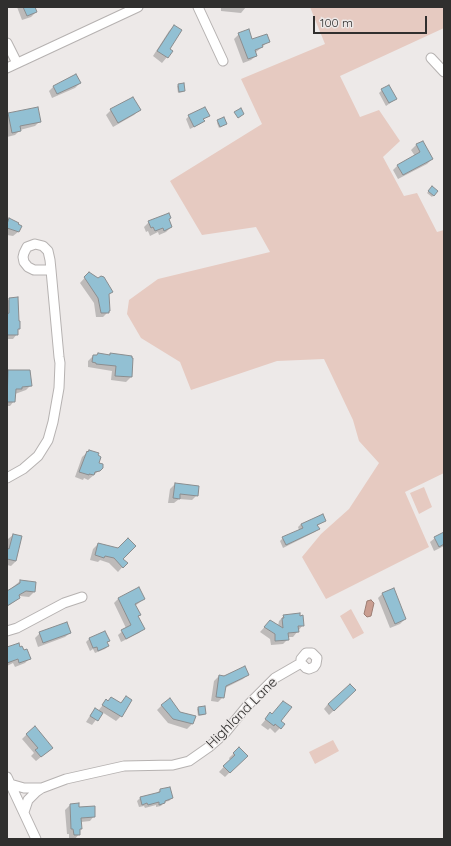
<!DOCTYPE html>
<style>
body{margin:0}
#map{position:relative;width:451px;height:846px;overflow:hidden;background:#ede9e8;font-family:Quicksand,sans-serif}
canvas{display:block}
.frame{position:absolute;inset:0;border:8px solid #302f2e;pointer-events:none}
.scale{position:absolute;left:313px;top:16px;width:114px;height:18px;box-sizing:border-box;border:2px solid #302f2e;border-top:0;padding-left:5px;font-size:12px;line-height:14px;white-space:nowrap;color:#302f2e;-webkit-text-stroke:3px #ede9e8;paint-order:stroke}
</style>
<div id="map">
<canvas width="451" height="846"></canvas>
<div class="frame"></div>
<div class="scale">100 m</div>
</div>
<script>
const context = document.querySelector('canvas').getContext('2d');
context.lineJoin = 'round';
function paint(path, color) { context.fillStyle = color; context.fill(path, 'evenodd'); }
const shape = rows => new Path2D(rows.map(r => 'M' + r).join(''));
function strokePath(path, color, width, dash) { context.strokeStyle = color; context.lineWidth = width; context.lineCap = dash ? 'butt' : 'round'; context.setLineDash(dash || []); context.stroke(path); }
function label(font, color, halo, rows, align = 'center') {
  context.font = font + ' Quicksand,sans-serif'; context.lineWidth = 3; context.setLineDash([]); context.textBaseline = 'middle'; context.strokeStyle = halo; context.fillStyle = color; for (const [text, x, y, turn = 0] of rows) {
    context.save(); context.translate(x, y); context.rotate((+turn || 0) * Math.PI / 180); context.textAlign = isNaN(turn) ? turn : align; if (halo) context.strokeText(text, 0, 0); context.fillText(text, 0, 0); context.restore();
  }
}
paint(shape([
 [310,7,444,7,444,28,340,76,360,117,379,110,400,141,383,157,404,196,417,193,437,232,444,230,444,473,405,492,429,547,326,599,302,557,321,534,349,509,379,463,359,441,353,420,324,359,277,361,191,390,180,362,141,338,127,314,129,300,158,279,270,252,256,227,202,235,170,181,262,124,241,79,325,44],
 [424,487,432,507,419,514,410,493],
 [351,609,364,633,353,639,340,616],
 [333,740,339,751,315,764,309,752]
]), '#e6cac1');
const water = shape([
 [371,600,374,603,371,616,367,617,364,614,367,601,371,600]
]);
paint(water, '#ca9e91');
strokePath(water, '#9c7d73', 1);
paint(shape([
 [17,7,34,7,36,12,31,17,22,20],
 [221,7,246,7,241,13,221,11],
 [174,26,168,49,172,51,162,63,153,56,169,31],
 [239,34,252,41,269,41,255,53,256,56,251,60,243,63,234,39],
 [80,83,75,88,52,98,49,91,54,86],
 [178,85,184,91,183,92,178,93,177,86],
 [382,90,396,99,386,106,379,93],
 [37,108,40,121,35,126,20,130,15,135,7,137,7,115,8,114],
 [111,110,139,110,134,115,113,127,106,115],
 [189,116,208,116,203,120,203,121,200,124,190,129,186,119],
 [218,121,226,124,219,128,217,123],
 [422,142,432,159,427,164,398,179,393,170,398,165,415,156,411,150,416,145],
 [432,187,437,191,432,197,427,193],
 [7,218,18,223,18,232,13,236,7,235],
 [168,220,171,227,166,232,159,235,158,232,150,236,148,231,146,232,144,227,149,222],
 [89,273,108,295,109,311,103,317,96,317,94,303,80,283],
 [10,299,19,328,17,331,17,334,13,339,7,339,7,301],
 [110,354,132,359,131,377,126,382,111,380,112,371,88,367,88,361,93,356,108,356],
 [8,371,31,385,26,390,15,394,14,401,10,406,7,406,7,372],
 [89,451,97,456,98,463,102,468,88,480,84,478,83,480,75,477,82,457],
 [175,484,197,495,192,500,179,499,174,503,168,503,170,489],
 [325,521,317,526,318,529,315,532,283,548,280,541,283,538,299,530,298,527,301,524],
 [444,533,444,546,434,551,430,542,435,538],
 [13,535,21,536,16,561,11,566,7,565,7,545,8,539],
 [98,544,122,559,126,563,118,572,109,563,100,560,98,562,90,560,93,549],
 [20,581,34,592,29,597,20,596,14,602,7,607,7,592],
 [139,589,144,599,135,606,139,615,138,617,144,629,139,633,121,642,118,635,126,628,114,603,118,599],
 [382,594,405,619,400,624,390,628,378,598],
 [284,616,300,617,303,625,293,637,288,637,288,639,283,644,271,645,270,639,260,632,270,621,278,626,279,621],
 [105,632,108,641,106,643,108,646,105,649,95,653,93,649,90,651,86,642,89,639],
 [40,633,70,633,65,637,38,647,35,638],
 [7,648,19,648,29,659,25,663,15,667,13,663,7,666],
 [248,674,243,679,225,688,223,697,218,702,211,701,214,681,219,676],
 [350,695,329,715,324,709,328,704],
 [126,697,131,700,121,716,116,721,102,712,92,725,86,722,91,714,96,709,98,711,106,701,107,702,111,698,120,704],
 [162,705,194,717,192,724,187,729,168,723,157,710],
 [198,708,205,714,204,715,198,716,197,709],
 [266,719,280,721,280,728,275,733,270,728,268,730,261,725],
 [27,734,47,752,36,761,31,756,34,753,22,739],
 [239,748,246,756,225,777,219,772,230,760,229,758],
 [160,790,172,798,169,801,164,802,161,806,156,807,156,805,145,808,144,806,139,807,137,801,140,798,156,794],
 [70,805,78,805,78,808,94,816,90,821,81,822,81,828,79,830,79,834,75,839,69,839,69,834,67,834,65,810]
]), '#0003');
const building = shape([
 [23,7,35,7,37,12,27,16,23,7],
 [174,25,182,30,170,49,173,51,168,58,157,51,174,25],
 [249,29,252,39,267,34,270,42,262,45,263,47,255,50,257,56,248,59,238,33,249,29],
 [76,74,81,83,57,94,53,86,76,74],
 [184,83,185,91,179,92,178,84,184,83],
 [389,85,397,99,389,103,381,89,389,85],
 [133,97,141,110,118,123,110,109,133,97],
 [38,107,41,122,20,126,21,131,12,133,8,113,38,107],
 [205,107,210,116,203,119,205,121,194,127,188,115,205,107],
 [241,108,244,114,238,118,234,112,241,108],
 [224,117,227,124,220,127,217,120,224,117],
 [423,141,433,159,403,175,397,165,420,152,416,144,423,141],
 [432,186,438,191,434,196,428,191,432,186],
 [169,213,171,218,169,219,172,227,164,231,163,228,155,231,153,227,151,228,148,221,169,213],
 [9,218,19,223,18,224,22,226,19,232,7,228,7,224,9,218],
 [89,272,98,278,101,276,104,277,113,292,109,294,110,311,109,311,109,313,101,313,98,298,84,277,89,272],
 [18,297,19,321,20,321,20,329,18,329,18,335,7,335,7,314,9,313,9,298,18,297],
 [98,353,110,355,110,353,132,356,132,358,133,358,132,377,115,376,116,366,96,364,96,363,92,362,93,355,97,355,98,353],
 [8,370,30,370,32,386,22,387,22,389,16,389,15,402,7,402,8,370],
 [89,450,99,453,98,455,101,457,99,463,103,464,103,468,100,471,95,472,94,475,89,474,89,475,79,472,87,451,88,452,89,450],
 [175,483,199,486,198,496,180,494,180,499,173,498,175,483],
 [323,514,326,521,317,525,320,529,286,545,282,537,303,528,301,524,323,514],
 [444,532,444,544,439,547,434,537,444,532],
 [13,534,22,536,16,561,7,559,7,548,9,549,13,534],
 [128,538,136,546,123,559,128,563,123,568,114,558,105,556,104,558,95,555,98,543,118,548,128,538],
 [20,580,36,582,35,592,26,591,19,595,20,598,7,606,7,591,20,583,20,580],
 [139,587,145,599,135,604,141,615,138,616,145,629,126,639,121,630,131,625,118,598,139,587],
 [394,588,406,619,395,624,382,593,394,588],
 [300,613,300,616,303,615,304,626,298,626,299,632,288,633,289,640,275,641,275,634,264,627,270,620,283,628,282,618,284,618,283,615,300,613],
 [67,622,71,633,43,643,39,632,67,622],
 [105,631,110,641,107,642,109,646,98,651,97,647,93,648,89,638,105,631],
 [19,643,20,647,22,646,24,650,27,649,31,659,19,663,18,659,7,663,7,647,19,643],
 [245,666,249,675,226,686,224,698,216,697,219,675,224,676,245,666],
 [350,684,356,690,334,711,328,704,350,684],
 [126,696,132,700,122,717,102,705,106,699,108,701,111,697,121,703,126,696],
 [170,698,180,712,196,716,193,724,173,719,161,705,170,698],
 [283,701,292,707,281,721,285,724,281,729,275,724,274,726,265,719,270,712,272,714,283,701],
 [205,706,206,714,199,715,198,707,205,706],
 [95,708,103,713,98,721,90,716,95,708],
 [35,726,53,748,41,757,35,750,38,748,26,734,35,726],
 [239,747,248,756,230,773,223,766,235,755,233,753,239,747],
 [170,787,173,798,165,801,165,803,159,805,159,802,148,805,147,803,142,805,140,797,160,792,160,789,170,787],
 [79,803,79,807,95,806,95,817,81,818,82,829,80,829,80,835,74,835,73,829,71,829,70,804,79,803]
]);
paint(building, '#92c0d3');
strokePath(building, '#8a8d8f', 1);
const minor = shape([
 [198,7,223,61],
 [7,43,17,63],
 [431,58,444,72],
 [7,68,138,7],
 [7,478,23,469,38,456,48,440,53,422,59,388,60,363,59,357,51,270,50,260,48,251,43,246,35,244,27,247,24,253,23,257,24,262,28,267,34,270,51,270],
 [7,631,17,628,64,603,82,597],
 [7,777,36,839],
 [8,784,10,784,24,788,42,788],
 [24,812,28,800,36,792,42,788,66,779,124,766,173,765,189,761,209,747,225,733,247,706,275,678,301,663,301,659,306,653,312,653,317,658,316,664,314,667,309,669,306,668,301,663]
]);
strokePath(minor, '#b6b2b1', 11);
strokePath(minor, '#fff', 9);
label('14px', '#302f2e', '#ede9e8', [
 ["Highland Lane",242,713,-45]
]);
</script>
